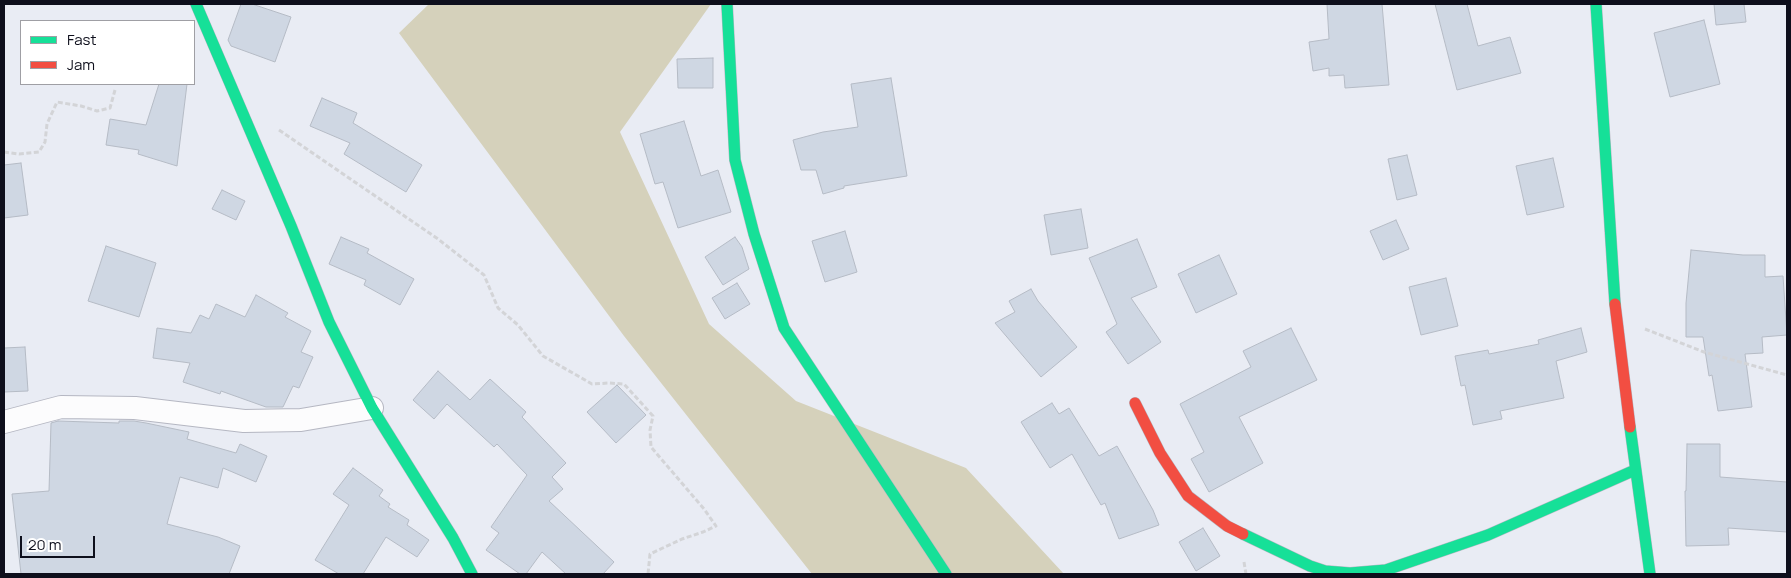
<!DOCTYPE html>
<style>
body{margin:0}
#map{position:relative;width:1791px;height:578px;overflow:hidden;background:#e9ecf4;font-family:Manrope,sans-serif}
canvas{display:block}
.frame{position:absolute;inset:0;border:5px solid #0e0f1c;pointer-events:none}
.legend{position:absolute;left:20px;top:20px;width:175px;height:65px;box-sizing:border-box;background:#fff;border:1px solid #9f9fa4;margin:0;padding:6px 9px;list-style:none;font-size:15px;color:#0e0f1c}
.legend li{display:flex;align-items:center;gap:10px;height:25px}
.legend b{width:25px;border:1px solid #9f9fa4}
.scale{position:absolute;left:20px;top:536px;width:75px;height:22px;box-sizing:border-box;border:2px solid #0e0f1c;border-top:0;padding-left:6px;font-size:15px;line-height:18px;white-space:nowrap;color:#0e0f1c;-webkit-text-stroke:4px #fff;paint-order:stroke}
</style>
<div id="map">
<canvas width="1791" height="578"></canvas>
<div class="frame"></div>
<ul class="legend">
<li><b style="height:6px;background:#16e098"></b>Fast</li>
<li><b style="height:6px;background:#f24e42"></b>Jam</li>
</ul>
<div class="scale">20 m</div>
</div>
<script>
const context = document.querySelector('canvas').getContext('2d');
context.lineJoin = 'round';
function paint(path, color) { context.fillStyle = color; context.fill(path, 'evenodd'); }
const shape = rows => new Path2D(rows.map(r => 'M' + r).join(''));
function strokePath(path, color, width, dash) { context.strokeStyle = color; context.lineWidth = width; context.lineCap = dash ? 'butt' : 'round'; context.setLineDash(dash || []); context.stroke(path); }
paint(shape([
 [429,4,711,4,620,132,709,324,796,401,966,468,1064,574,812,574,624,336,399,33]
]), '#d5d1bb');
const building = shape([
 [241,4,252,4,291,17,275,62,231,46,228,40,241,4],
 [1327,4,1382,4,1389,85,1345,88,1344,75,1329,76,1329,68,1313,71,1309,42,1329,39,1327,4],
 [1435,4,1467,4,1478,46,1510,37,1521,73,1457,90,1435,4],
 [1714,4,1744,4,1746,22,1716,25,1714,4],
 [1704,20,1720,84,1670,97,1654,33,1704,20],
 [713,58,713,88,678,88,677,59,713,58],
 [891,78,907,176,844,186,844,188,823,194,816,170,801,170,793,140,823,132,858,127,851,84,891,78],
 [159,84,187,84,177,166,138,154,139,150,106,145,110,119,146,125,159,84],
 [322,98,357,113,353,123,422,165,406,192,344,154,350,143,310,126,322,98],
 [684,121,701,176,718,170,731,212,678,228,663,182,655,184,640,134,684,121],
 [1407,155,1417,195,1397,200,1388,159,1407,155],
 [1553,158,1564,207,1527,215,1516,166,1553,158],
 [21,163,28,215,4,218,4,165,21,163],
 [222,190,245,201,236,220,212,209,222,190],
 [1081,209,1088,248,1051,255,1044,215,1081,209],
 [1396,220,1409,249,1383,260,1370,231,1396,220],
 [845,231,857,272,825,282,812,241,845,231],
 [341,237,369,249,367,253,414,279,400,305,364,285,366,280,329,264,341,237],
 [735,237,742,247,749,269,723,285,705,257,735,237],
 [1137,239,1157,287,1131,298,1161,342,1128,364,1106,332,1117,324,1089,258,1137,239],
 [106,246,156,263,139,317,88,301,106,246],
 [1691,250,1743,255,1765,255,1765,277,1783,276,1787,335,1762,337,1763,353,1745,354,1752,407,1718,411,1712,375,1709,376,1703,337,1686,337,1686,303,1691,250],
 [1219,255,1237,294,1196,313,1178,274,1219,255],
 [1446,278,1458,326,1421,335,1409,287,1446,278],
 [737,283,750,304,725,319,712,298,737,283],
 [1031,289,1038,301,1077,347,1041,377,995,323,1015,312,1009,301,1031,289],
 [256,295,288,313,285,317,311,331,301,352,313,357,299,388,293,386,283,407,266,407,221,391,220,394,183,382,190,363,153,358,157,328,191,333,200,315,209,319,216,304,245,317,256,295],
 [1291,328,1317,380,1239,417,1263,463,1209,492,1191,459,1204,452,1180,404,1251,367,1243,351,1291,328],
 [1581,328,1587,352,1556,361,1564,398,1500,411,1502,419,1473,425,1465,385,1461,386,1455,356,1488,350,1489,354,1539,344,1538,340,1581,328],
 [25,347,28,391,4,392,4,348,25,347],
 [438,371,470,400,490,379,526,412,522,417,566,463,552,477,563,489,549,501,614,562,603,574,566,574,542,552,526,574,520,574,486,550,499,533,491,527,527,475,497,444,494,447,447,404,434,419,413,400,438,371],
 [617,385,646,415,616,443,587,412,617,385],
 [1052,403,1059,414,1069,408,1099,456,1117,446,1153,510,1159,525,1119,539,1105,503,1101,505,1072,454,1050,468,1021,422,1052,403],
 [58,421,119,423,119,421,134,421,146,423,189,432,187,439,236,453,240,444,267,456,256,482,223,468,218,488,180,477,167,524,218,537,240,546,229,574,21,574,12,494,49,491,51,423,58,421],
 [1687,444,1720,444,1720,477,1787,482,1787,532,1728,528,1729,545,1686,546,1685,491,1686,491,1687,444],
 [353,468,383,490,379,496,390,504,388,507,409,520,407,525,429,540,417,557,386,537,363,574,339,574,315,560,349,505,333,494,353,468],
 [1203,528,1220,556,1196,571,1179,542,1203,528]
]);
paint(building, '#cfd7e3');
strokePath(building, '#b5bbc5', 1);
const street = shape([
 [4,422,61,407,135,408,244,421,301,420,372,408]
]);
const fast = shape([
 [196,4,291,226,329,322,372,408,453,538,472,574],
 [727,4,735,160,754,234,784,328,946,574],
 [1596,4,1615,304],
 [1630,427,1650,574],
 [1243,534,1310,566,1325,571,1350,573,1386,570,1488,535,1635,470]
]);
const jam = shape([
 [1615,304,1630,427],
 [1135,403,1160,453,1188,496,1227,526,1243,534]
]);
strokePath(street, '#b5b7c2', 24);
strokePath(fast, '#b5b7c2', 12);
strokePath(jam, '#b5b7c2', 12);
strokePath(shape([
 [279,130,438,239,484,275,498,308,518,325,543,356,592,384,609,383,624,384,653,416,650,430,651,447,704,509,716,526,703,532,682,539,650,554,648,574],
 [4,152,19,154,39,152,45,142,47,124,57,102,81,106,97,111,110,108,115,90],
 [1645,329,1704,352,1787,375],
 [1244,562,1246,574]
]), '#d3d4d7', 3, [5, 2.5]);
strokePath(street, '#fcfcfd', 22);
strokePath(fast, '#16e098', 11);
strokePath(jam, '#f24e42', 11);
</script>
